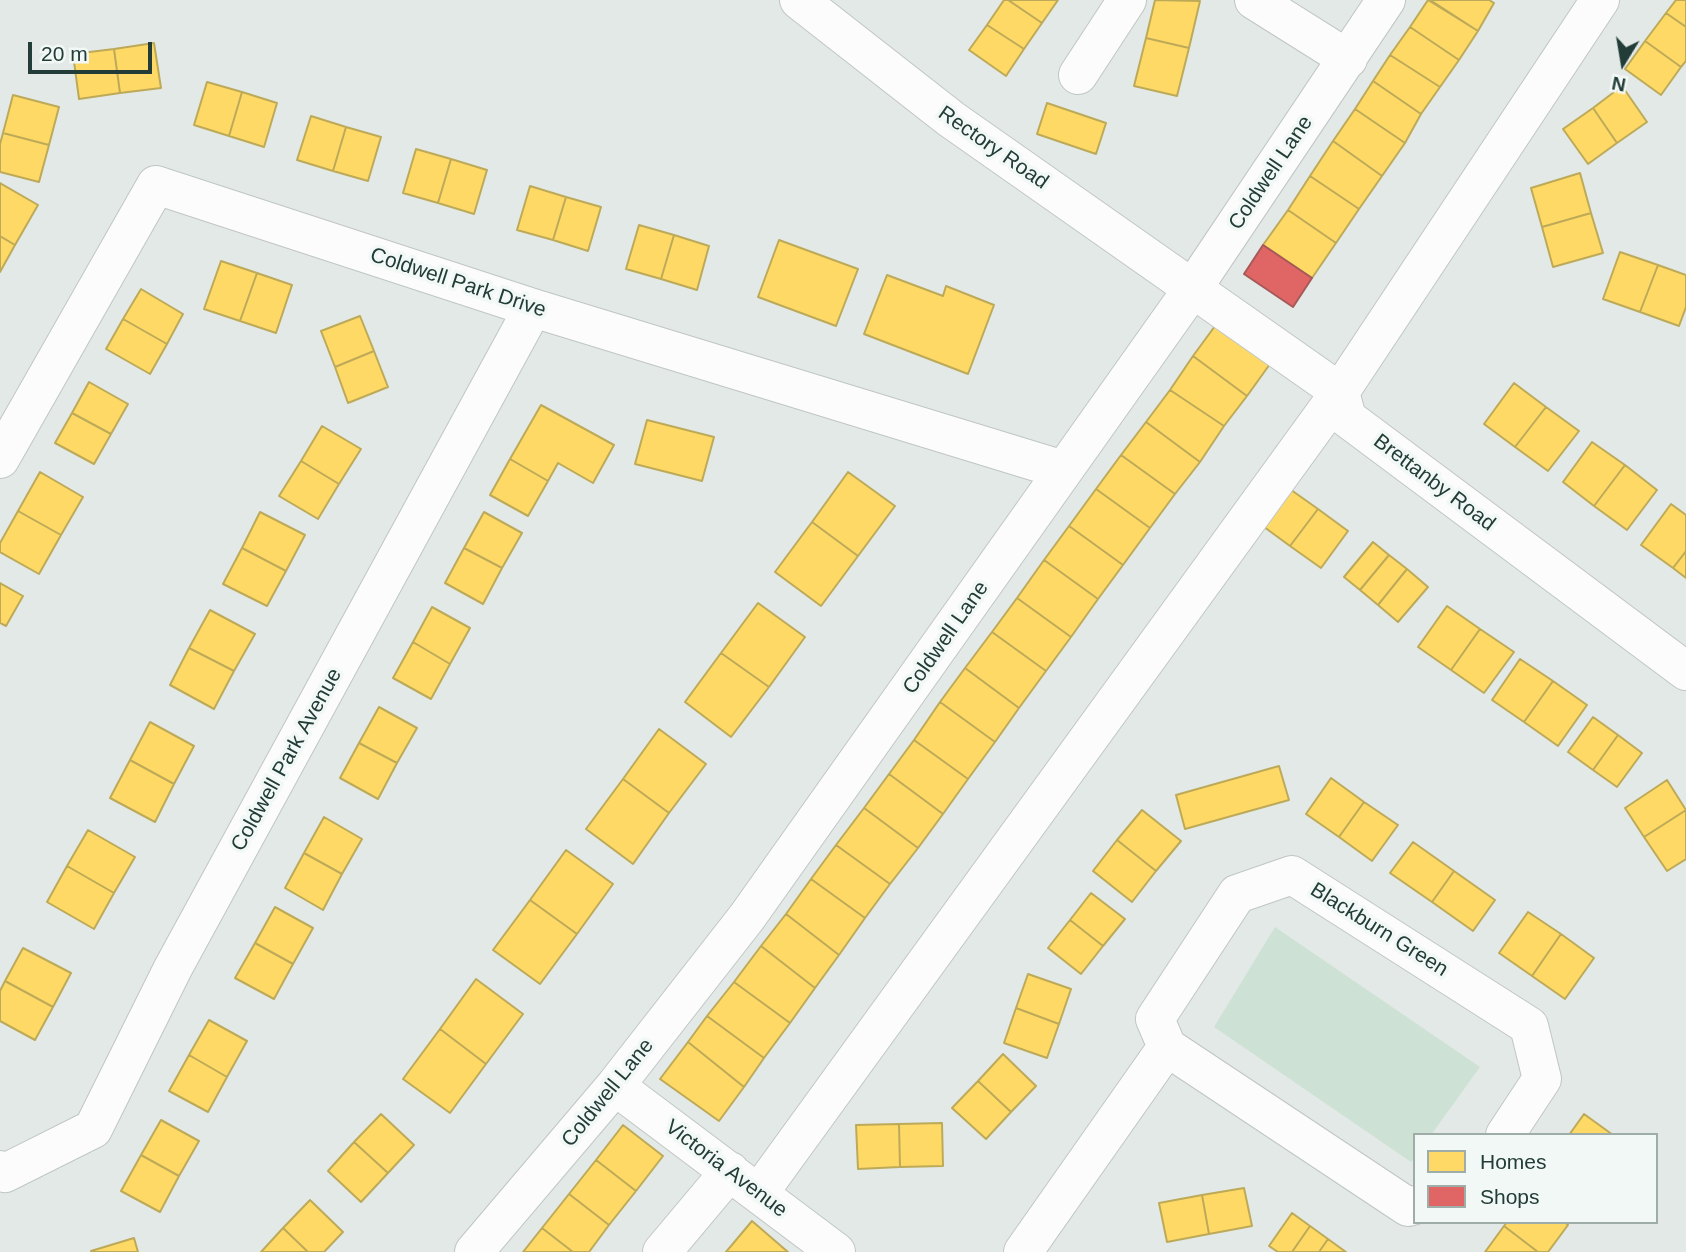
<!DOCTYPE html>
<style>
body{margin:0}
#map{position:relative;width:1686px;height:1252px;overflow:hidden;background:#e3e9e7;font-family:Arial,sans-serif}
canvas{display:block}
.legend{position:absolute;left:1413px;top:1133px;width:245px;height:91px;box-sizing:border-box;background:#f2f8f5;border:2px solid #9fada9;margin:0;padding:9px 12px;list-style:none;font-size:21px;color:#223c37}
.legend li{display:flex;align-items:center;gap:14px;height:35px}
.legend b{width:35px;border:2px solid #9fada9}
.north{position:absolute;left:1588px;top:28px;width:70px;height:70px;-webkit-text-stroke:5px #f2f8f5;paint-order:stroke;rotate:191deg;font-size:19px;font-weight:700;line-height:28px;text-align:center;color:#223c37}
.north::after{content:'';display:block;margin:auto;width:24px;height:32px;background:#223c37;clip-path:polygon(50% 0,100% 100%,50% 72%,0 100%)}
.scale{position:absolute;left:28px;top:42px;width:124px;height:32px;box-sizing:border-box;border:4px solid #223c37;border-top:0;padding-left:9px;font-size:21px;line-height:24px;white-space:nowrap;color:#223c37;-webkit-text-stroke:5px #f2f8f5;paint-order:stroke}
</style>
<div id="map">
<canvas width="1686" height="1252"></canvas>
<ul class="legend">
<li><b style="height:19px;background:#ffd966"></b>Homes</li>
<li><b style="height:19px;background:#e06666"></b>Shops</li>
</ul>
<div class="north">N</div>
<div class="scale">20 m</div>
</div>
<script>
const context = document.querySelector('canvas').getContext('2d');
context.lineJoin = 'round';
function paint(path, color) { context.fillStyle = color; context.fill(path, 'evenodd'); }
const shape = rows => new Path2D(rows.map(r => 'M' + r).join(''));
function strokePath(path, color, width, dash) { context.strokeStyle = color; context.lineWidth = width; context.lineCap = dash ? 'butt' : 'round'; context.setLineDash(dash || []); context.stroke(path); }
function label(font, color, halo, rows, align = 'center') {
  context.font = font + ' Arial,sans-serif'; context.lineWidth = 7; context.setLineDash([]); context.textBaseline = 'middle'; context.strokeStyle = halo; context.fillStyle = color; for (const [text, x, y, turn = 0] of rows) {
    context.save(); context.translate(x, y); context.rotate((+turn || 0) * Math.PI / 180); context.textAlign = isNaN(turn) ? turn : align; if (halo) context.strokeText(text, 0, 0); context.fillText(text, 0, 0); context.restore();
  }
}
paint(shape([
 [1275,927,1480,1067,1431,1135,1415,1135,1415,1157,1411,1162,1214,1027]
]), '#cde2d5');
const homes = shape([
 [1004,0,1008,0,1042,23,1024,49,987,25,1004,0],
 [1008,0,1058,0,1042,23,1008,0],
 [1155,0,1200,1,1189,48,1146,38,1155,0],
 [1428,0,1478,31,1459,60,1410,27,1428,0],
 [1430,0,1489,0,1494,3,1478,31,1430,0],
 [1676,0,1686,0,1686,27,1666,13,1676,0],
 [1666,13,1686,27,1686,61,1681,67,1645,41,1666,13],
 [987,25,1024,49,1006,76,969,50,987,25],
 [1410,27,1459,60,1440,87,1390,55,1410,27],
 [1146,38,1189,48,1177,96,1134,86,1146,38],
 [1645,41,1681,67,1661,95,1625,69,1645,41],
 [154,43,161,88,120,93,114,49,154,43],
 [114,49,120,93,79,99,73,54,114,49],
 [1390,55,1440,87,1421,114,1373,81,1390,55],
 [1373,81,1421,114,1405,143,1355,109,1373,81],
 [207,82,242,92,229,136,194,125,207,82],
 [1622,86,1647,122,1617,143,1593,108,1622,86],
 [242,92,277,103,264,147,229,136,242,92],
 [13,95,59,107,49,145,3,133,13,95],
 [1047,103,1106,123,1096,154,1037,134,1047,103],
 [1593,108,1617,143,1588,164,1563,129,1593,108],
 [1355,109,1405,143,1382,176,1333,141,1355,109],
 [311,116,346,127,333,171,297,160,311,116],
 [346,127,381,137,368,181,333,171,346,127],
 [3,133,49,145,39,182,0,172,0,144,3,133],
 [1333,141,1382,176,1359,209,1310,176,1333,141],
 [416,149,451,159,438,203,403,193,416,149],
 [451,159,487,170,474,214,438,203,451,159],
 [1580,173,1591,213,1542,227,1531,188,1580,173],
 [1310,176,1359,209,1336,243,1288,210,1310,176],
 [0,183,38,205,15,245,0,236,0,183],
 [530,186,566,197,553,240,517,230,530,186],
 [566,197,601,207,588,251,553,240,566,197],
 [1288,210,1336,243,1312,278,1263,245,1288,210],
 [1591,213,1603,253,1553,267,1542,227,1591,213],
 [639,225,674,235,661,279,626,269,639,225],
 [674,235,709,246,697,290,661,279,674,235],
 [0,236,15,245,0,272,0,236],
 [779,240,858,269,836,326,758,297,779,240],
 [1620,252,1658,265,1640,312,1603,299,1620,252],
 [221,261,257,273,240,321,204,309,221,261],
 [1658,265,1686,275,1686,307,1679,326,1640,312,1658,265],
 [257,273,292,285,276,333,240,321,257,273],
 [887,275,943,296,946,286,994,305,968,374,864,334,887,275],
 [141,289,183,314,167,344,123,319,141,289],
 [360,316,374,351,335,367,321,331,360,316],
 [123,319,167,344,150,374,106,349,123,319],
 [1215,326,1270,364,1247,396,1193,356,1215,326],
 [374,351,388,387,348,403,335,367,374,351],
 [1193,356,1247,396,1224,426,1170,390,1193,356],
 [89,382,128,404,111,434,72,413,89,382],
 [1514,383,1546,407,1515,447,1484,424,1514,383],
 [1170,390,1224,426,1200,462,1146,422,1170,390],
 [541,405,614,445,593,483,558,463,548,481,510,459,541,405],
 [1546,407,1579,431,1548,471,1515,447,1546,407],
 [72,413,111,434,94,464,55,443,72,413],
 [647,420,714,437,702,481,635,464,647,420],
 [1146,422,1200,462,1175,494,1121,455,1146,422],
 [322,426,361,449,339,484,301,461,322,426],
 [1592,442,1625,465,1594,506,1563,482,1592,442],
 [1121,455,1175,494,1150,528,1096,489,1121,455],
 [510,459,548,481,528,516,490,495,510,459],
 [301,461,339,484,318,519,279,496,301,461],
 [1625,465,1657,490,1627,530,1594,506,1625,465],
 [40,472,83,497,61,535,18,511,40,472],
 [848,472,895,506,858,556,812,522,848,472],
 [1287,487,1318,509,1290,546,1260,524,1287,487],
 [1096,489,1150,528,1123,565,1069,526,1096,489],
 [1671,504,1686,515,1686,551,1673,568,1641,545,1671,504],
 [1318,509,1348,531,1321,568,1290,546,1318,509],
 [18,511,61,535,39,574,0,552,0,543,18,511],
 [260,512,305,535,286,571,242,548,260,512],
 [484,512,522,533,502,568,464,548,484,512],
 [812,522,858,556,821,606,775,572,812,522],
 [1069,526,1123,565,1098,599,1044,560,1069,526],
 [1373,542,1389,555,1360,590,1344,577,1373,542],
 [242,548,286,571,267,606,223,584,242,548],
 [464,548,502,568,483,604,445,583,464,548],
 [1686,551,1686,578,1673,568,1686,551],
 [1389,555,1407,569,1378,605,1360,590,1389,555],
 [1044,560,1098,599,1071,637,1017,598,1044,560],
 [1407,569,1428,587,1398,622,1378,605,1407,569],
 [0,583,23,596,6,626,0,623,0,583],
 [1017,598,1071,637,1046,671,992,632,1017,598],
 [758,603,805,637,769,687,721,653,758,603],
 [1447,606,1480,629,1451,670,1418,647,1447,606],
 [432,607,470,628,450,664,413,642,432,607],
 [210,610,255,634,234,671,189,648,210,610],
 [1480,629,1514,652,1484,693,1451,670,1480,629],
 [992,632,1046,671,1019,708,965,668,992,632],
 [413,642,450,664,431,699,393,678,413,642],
 [189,648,234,671,214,709,170,685,189,648],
 [721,653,769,687,731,737,685,702,721,653],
 [1520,659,1553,681,1524,722,1492,700,1520,659],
 [965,668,1019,708,995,742,940,702,965,668],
 [1553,681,1587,705,1558,746,1524,722,1553,681],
 [940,702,995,742,968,779,914,740,940,702],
 [379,707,417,728,397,763,359,743,379,707],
 [1593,717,1618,735,1593,770,1568,752,1593,717],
 [150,722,194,746,174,784,130,760,150,722],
 [659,729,706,764,669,813,623,779,659,729],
 [1618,735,1642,753,1617,787,1593,770,1618,735],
 [914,740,968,779,943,814,889,774,914,740],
 [359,743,397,763,378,799,340,778,359,743],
 [130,760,174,784,155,822,110,798,130,760],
 [1279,766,1289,800,1185,829,1176,795,1279,766],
 [889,774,943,814,918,848,864,808,889,774],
 [1331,778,1364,802,1339,837,1306,814,1331,778],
 [623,779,669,813,633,864,586,829,623,779],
 [1667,780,1686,810,1644,837,1625,808,1667,780],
 [1364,802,1398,825,1372,861,1339,837,1364,802],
 [864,808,918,848,890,884,836,845,864,808],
 [1142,810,1181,841,1156,871,1117,840,1142,810],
 [1686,810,1686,859,1667,871,1644,837,1686,810],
 [324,817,362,839,342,874,304,853,324,817],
 [88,830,135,857,114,893,67,866,88,830],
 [1117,840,1156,871,1132,902,1093,871,1117,840],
 [1413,842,1454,871,1432,902,1390,873,1413,842],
 [836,845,890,884,865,918,811,879,836,845],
 [566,850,613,884,577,934,530,900,566,850],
 [304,853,342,874,323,910,285,888,304,853],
 [67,866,114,893,94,929,47,902,67,866],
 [1454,871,1495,900,1473,931,1432,902,1454,871],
 [811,879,865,918,839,955,786,914,811,879],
 [1091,893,1125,919,1103,946,1070,920,1091,893],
 [530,900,577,934,540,984,493,950,530,900],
 [275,907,313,928,293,964,255,943,275,907],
 [1528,912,1561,934,1532,976,1499,953,1528,912],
 [786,914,839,955,815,988,761,946,786,914],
 [1070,920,1103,946,1081,974,1048,948,1070,920],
 [1561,934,1594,958,1565,999,1532,976,1561,934],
 [255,943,293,964,274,999,235,978,255,943],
 [761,946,815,988,790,1023,734,982,761,946],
 [23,948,71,973,53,1007,5,981,23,948],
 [1028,974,1071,989,1059,1024,1016,1008,1028,974],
 [476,979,523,1014,486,1064,440,1029,476,979],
 [5,981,53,1007,35,1040,0,1021,0,991,5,981],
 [734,982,790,1023,764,1058,707,1016,734,982],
 [1016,1008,1059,1024,1047,1058,1004,1043,1016,1008],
 [707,1016,764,1058,744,1087,688,1042,707,1016],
 [209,1020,247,1041,227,1077,189,1055,209,1020],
 [440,1029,486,1064,450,1113,403,1079,440,1029],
 [688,1042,744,1087,719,1121,660,1079,688,1042],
 [1003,1054,1036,1086,1011,1112,978,1081,1003,1054],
 [189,1055,227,1077,208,1112,169,1091,189,1055],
 [978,1081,1011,1112,986,1139,952,1108,978,1081],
 [381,1114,414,1145,388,1173,354,1142,381,1114],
 [1584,1114,1613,1135,1569,1135,1584,1114],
 [161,1120,199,1141,179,1176,141,1155,161,1120],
 [942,1123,943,1166,900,1167,899,1124,942,1123],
 [899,1124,900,1167,858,1169,856,1125,899,1124],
 [623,1125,663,1156,636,1191,596,1160,623,1125],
 [354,1142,388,1173,361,1202,328,1171,354,1142],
 [141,1155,179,1176,160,1212,121,1191,141,1155],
 [596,1160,636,1191,609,1225,569,1194,596,1160],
 [1244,1188,1252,1226,1209,1234,1202,1195,1244,1188],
 [569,1194,609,1225,589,1252,573,1252,542,1228,569,1194],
 [1202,1195,1209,1234,1167,1242,1159,1203,1202,1195],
 [310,1200,343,1232,324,1252,308,1252,283,1228,310,1200],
 [1292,1213,1310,1226,1292,1252,1278,1252,1269,1246,1292,1213],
 [752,1221,788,1252,726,1252,752,1221],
 [1507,1222,1565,1222,1568,1225,1548,1252,1538,1252,1504,1226,1507,1222],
 [1310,1226,1328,1239,1319,1252,1292,1252,1310,1226],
 [1504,1226,1538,1252,1485,1252,1504,1226],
 [283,1228,308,1252,261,1252,283,1228],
 [542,1228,573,1252,523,1252,542,1228],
 [134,1238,138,1252,92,1252,91,1251,134,1238],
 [1328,1239,1346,1252,1319,1252,1328,1239]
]);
paint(homes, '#ffd966');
strokePath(homes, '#bdaa58', 2);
const shops = shape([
 [1263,245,1312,278,1293,307,1244,274,1263,245]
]);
paint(shops, '#e06666');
strokePath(shops, '#a75958', 2);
const minor = shape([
 [799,0,951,119,1340,392,1347,418,1686,671],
 [1254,0,1348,59],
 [1078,75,1127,0],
 [0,459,156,185,533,308,1063,470],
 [615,1086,836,1252],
 [0,1170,5,1173,93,1129,173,968,533,308],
 [759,1193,1340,392,1600,0],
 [1415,1205,1408,1207,1167,1047,1155,1019,1237,894,1292,875,1529,1026,1542,1079,1505,1135],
 [474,1252,615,1086,747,917,1193,288,1386,0],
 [662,1252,730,1171],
 [1023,1252,1167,1047]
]);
strokePath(minor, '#c0c6c4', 40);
strokePath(minor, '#fbfcfb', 38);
label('21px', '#223c37', '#f2f8f5', [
 ["Rectory Road",993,148,35],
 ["Coldwell Lane",1271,173,-56],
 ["Coldwell Park Drive",458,283,18],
 ["Brettanby Road",1434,483,37],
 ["Coldwell Lane",946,638,-55],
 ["Coldwell Park Avenue",287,760,-61],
 ["Blackburn Green",1379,930,32],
 ["Coldwell Lane",608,1093,-51],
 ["Victoria Avenue",726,1169,37]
]);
</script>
